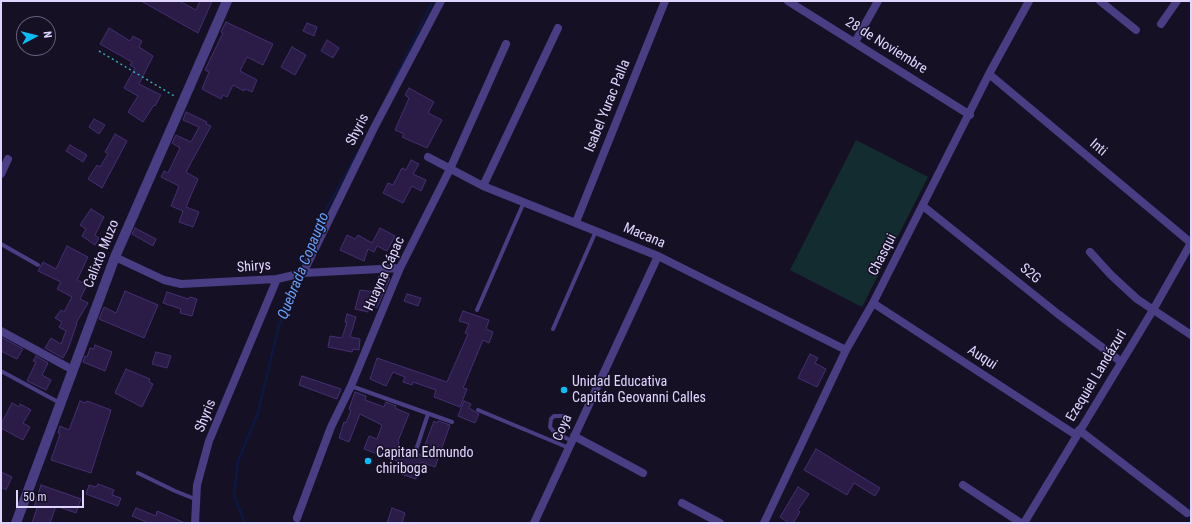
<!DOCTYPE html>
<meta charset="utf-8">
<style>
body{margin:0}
#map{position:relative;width:1192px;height:524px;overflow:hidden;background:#161025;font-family:"Roboto Condensed",sans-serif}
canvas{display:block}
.frame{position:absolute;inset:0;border:2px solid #e0d5fe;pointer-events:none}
.north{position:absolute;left:16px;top:16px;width:40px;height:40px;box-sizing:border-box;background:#161025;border:1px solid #675f7c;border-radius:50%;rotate:83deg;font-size:11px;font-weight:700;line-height:16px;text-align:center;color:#e0d5fe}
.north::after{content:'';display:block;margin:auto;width:14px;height:18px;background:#09bef6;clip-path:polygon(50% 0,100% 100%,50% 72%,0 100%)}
.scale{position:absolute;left:16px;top:490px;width:68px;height:18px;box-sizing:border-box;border:2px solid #e0d5fe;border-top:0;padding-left:5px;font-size:12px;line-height:14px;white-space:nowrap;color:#e0d5fe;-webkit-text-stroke:3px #161025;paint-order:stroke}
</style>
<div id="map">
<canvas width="1192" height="524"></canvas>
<div class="frame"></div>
<div class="north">N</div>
<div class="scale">50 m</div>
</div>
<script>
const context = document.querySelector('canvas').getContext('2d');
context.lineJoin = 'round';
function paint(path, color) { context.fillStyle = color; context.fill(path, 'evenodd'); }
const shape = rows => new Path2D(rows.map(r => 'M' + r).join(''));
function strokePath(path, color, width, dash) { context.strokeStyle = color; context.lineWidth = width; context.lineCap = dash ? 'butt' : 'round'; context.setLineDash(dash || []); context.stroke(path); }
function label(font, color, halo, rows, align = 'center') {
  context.font = font + ' "Roboto Condensed",sans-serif'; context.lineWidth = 3; context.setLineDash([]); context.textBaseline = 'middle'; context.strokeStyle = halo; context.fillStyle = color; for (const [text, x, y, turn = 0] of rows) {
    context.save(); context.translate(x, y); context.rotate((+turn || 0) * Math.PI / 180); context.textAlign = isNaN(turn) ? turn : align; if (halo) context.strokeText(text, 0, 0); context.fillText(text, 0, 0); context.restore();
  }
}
paint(shape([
 [856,140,928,177,862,307,790,270]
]), '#132c2f');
strokePath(shape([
 [391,87,433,1],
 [301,269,317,226,359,150],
 [245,523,234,496,238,461,258,413,278,329,298,276]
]), '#0c1842', 2.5);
const building = shape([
 [141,1,179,1,196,10,200,1,212,1,198,33,141,1],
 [226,22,273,44,263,65,247,57,240,71,257,80,252,92,245,89,244,91,233,85,227,97,223,95,221,99,202,89,209,72,205,70,219,41,223,33,221,32,226,22],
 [307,23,317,27,314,36,303,31,307,23],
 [109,28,130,41,133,36,142,41,139,47,153,56,139,84,161,95,155,106,154,105,143,122,128,112,138,96,124,88,135,68,130,65,132,62,100,44,109,28],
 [327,40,339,48,333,58,321,51,327,40],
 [292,47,306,55,295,75,281,67,292,47],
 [409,88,434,102,428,113,442,120,427,148,402,137,404,134,395,130,409,98,405,95,409,88],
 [186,112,207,122,206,124,211,126,186,172,198,179,186,207,199,212,193,227,179,222,183,211,171,206,179,186,161,177,164,171,168,173,180,148,172,143,176,135,191,142,199,127,183,120,186,112],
 [94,119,105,125,99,134,89,127,94,119],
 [115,134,127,141,102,188,88,179,97,165,100,167,108,154,105,152,115,134],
 [70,145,87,155,83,162,66,151,70,145],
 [411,160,419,164,413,174,426,180,421,191,412,186,403,203,383,193,388,183,393,185,402,168,406,170,411,160],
 [91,209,104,217,95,235,99,238,95,245,82,236,86,229,80,225,91,209],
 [135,228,156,239,153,246,132,234,135,228],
 [380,228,395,236,387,251,377,246,374,252,368,249,364,261,340,250,347,235,355,239,358,235,372,243,380,228],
 [67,246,88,257,77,280,87,285,80,299,88,303,76,323,77,323,68,349,63,358,45,348,51,338,61,344,66,331,59,327,62,322,55,318,61,310,64,312,72,297,57,289,61,282,38,271,43,262,56,269,67,246],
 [379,276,390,278,377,308,370,305,368,312,355,309,360,290,375,292,379,276],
 [125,291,158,305,144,338,99,319,104,307,116,313,125,291],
 [167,292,188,299,190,297,197,299,192,316,180,313,181,309,163,303,167,292],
 [407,294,421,298,418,306,404,301,407,294],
 [463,311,489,320,486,329,493,332,489,343,483,340,463,388,467,389,460,407,434,397,436,390,413,382,412,385,403,382,405,377,393,372,386,386,370,379,377,358,447,382,468,334,465,333,469,324,459,321,463,311],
 [347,314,356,317,350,337,360,339,359,350,353,349,352,352,328,347,330,336,342,338,347,322,345,322,347,314],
 [1,337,23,349,17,359,1,351,1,337],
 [95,345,112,352,105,371,83,362,85,356,87,357,90,348,94,349,95,345],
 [156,352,171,356,167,368,152,364,156,352],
 [810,354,818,358,815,363,826,369,817,387,798,378,810,354],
 [36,356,48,363,42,375,51,380,46,390,27,381,36,362,33,361,36,356],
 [126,369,150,379,149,382,153,384,142,407,115,393,126,369],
 [302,376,341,389,337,399,299,385,302,376],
 [355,392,366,396,365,400,384,407,386,402,396,406,395,408,409,414,398,441,399,442,397,450,412,455,413,452,421,455,434,421,437,423,438,421,450,425,435,467,421,462,416,479,401,474,405,464,364,449,369,436,377,439,382,425,360,414,349,442,339,438,344,422,346,423,351,410,349,409,355,392],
 [80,401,86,403,87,401,111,410,91,473,51,460,60,434,58,433,60,426,69,430,80,401],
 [464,401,471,404,469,408,479,414,475,423,458,416,464,401],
 [12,403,19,407,20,404,31,410,23,423,30,427,23,440,1,428,1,424,12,403],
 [816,449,880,488,875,496,854,483,847,495,804,470,816,449],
 [1,472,12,477,6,490,1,487,1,472],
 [98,484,114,490,112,495,121,498,118,506,86,494,89,485,96,487,98,484],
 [41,485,81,499,76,513,56,506,50,523,32,523,37,508,34,507,41,485],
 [798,487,809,494,798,510,800,512,793,523,789,523,780,517,798,487],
 [136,508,156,516,157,511,185,523,149,523,132,516,136,508],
 [392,508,405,513,402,523,387,523,392,508]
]);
paint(building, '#2a1c46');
strokePath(building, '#452f71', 1);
strokePath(shape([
 [99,51,176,97]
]), '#34aab3', 1.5, [2, 3]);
strokePath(shape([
 [1,244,38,265],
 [477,310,524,202],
 [553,329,596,231],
 [1,371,60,403],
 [351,386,452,422],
 [478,410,569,448],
 [566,416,554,416,551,419,550,427,554,432,572,441],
 [416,450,428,414],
 [138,473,175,491,195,499]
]), '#493d83', 4);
strokePath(shape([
 [788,1,970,115],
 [1100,1,1136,30],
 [1161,24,1177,1],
 [855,42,878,1],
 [989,74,1191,243,1153,310,1024,523],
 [428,157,483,186,658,256,846,350],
 [1,174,8,159],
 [483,186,558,28],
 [923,206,1058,314,1120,361],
 [576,222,665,1],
 [1090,252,1111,275,1137,299,1191,335],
 [115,257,164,280,181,284,277,279,303,273,400,268],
 [303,273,374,128,441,1],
 [873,303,1076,435],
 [1,331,73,370],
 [1079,430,1187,513],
 [574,436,643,473],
 [963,485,1021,523],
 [682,503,720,523],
 [297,518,331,427,351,386,400,268,450,169,506,44],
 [195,523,197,485,209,441,277,279],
 [534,523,658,256],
 [764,523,846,350,873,303,989,74,1029,1]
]), '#493d83', 8);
strokePath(shape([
 [16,523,115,257,227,1]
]), '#493d83', 10);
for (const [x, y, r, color] of [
 [564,390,4,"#09bef6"],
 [368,461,4,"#09bef6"]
]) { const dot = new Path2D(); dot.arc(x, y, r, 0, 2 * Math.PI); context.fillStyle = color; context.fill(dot); strokePath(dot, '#161025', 1.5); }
label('14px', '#e0d5fe', '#161025', [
 ["28 de Noviembre",886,46,32],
 ["Isabel Yurac Palla",608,106,-68],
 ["Shyris",358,130,-63],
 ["Inti",1098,148,40],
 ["Macana",644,236,23],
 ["Calixto Muzo",102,254,-68],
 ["Chasqui",883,255,-63],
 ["Shirys",254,267,-4],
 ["Huayna Cápac",385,274,-66],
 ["S2G",1030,274,40],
 ["Auqui",982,358,33],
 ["Ezequiel Landázuri",1097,376,-59],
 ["Shyris",206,416,-68],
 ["Coya",563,428,-66]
]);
label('14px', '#e0d5fe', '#161025', [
 ["Unidad Educativa",572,382],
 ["Capitán Geovanni Calles",572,398],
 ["Capitan Edmundo",376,453],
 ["chiriboga",376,469]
], 'left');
label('italic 15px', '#67a2fa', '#161025', [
 ["Quebrada Copaugto",304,266,-68]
]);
</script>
